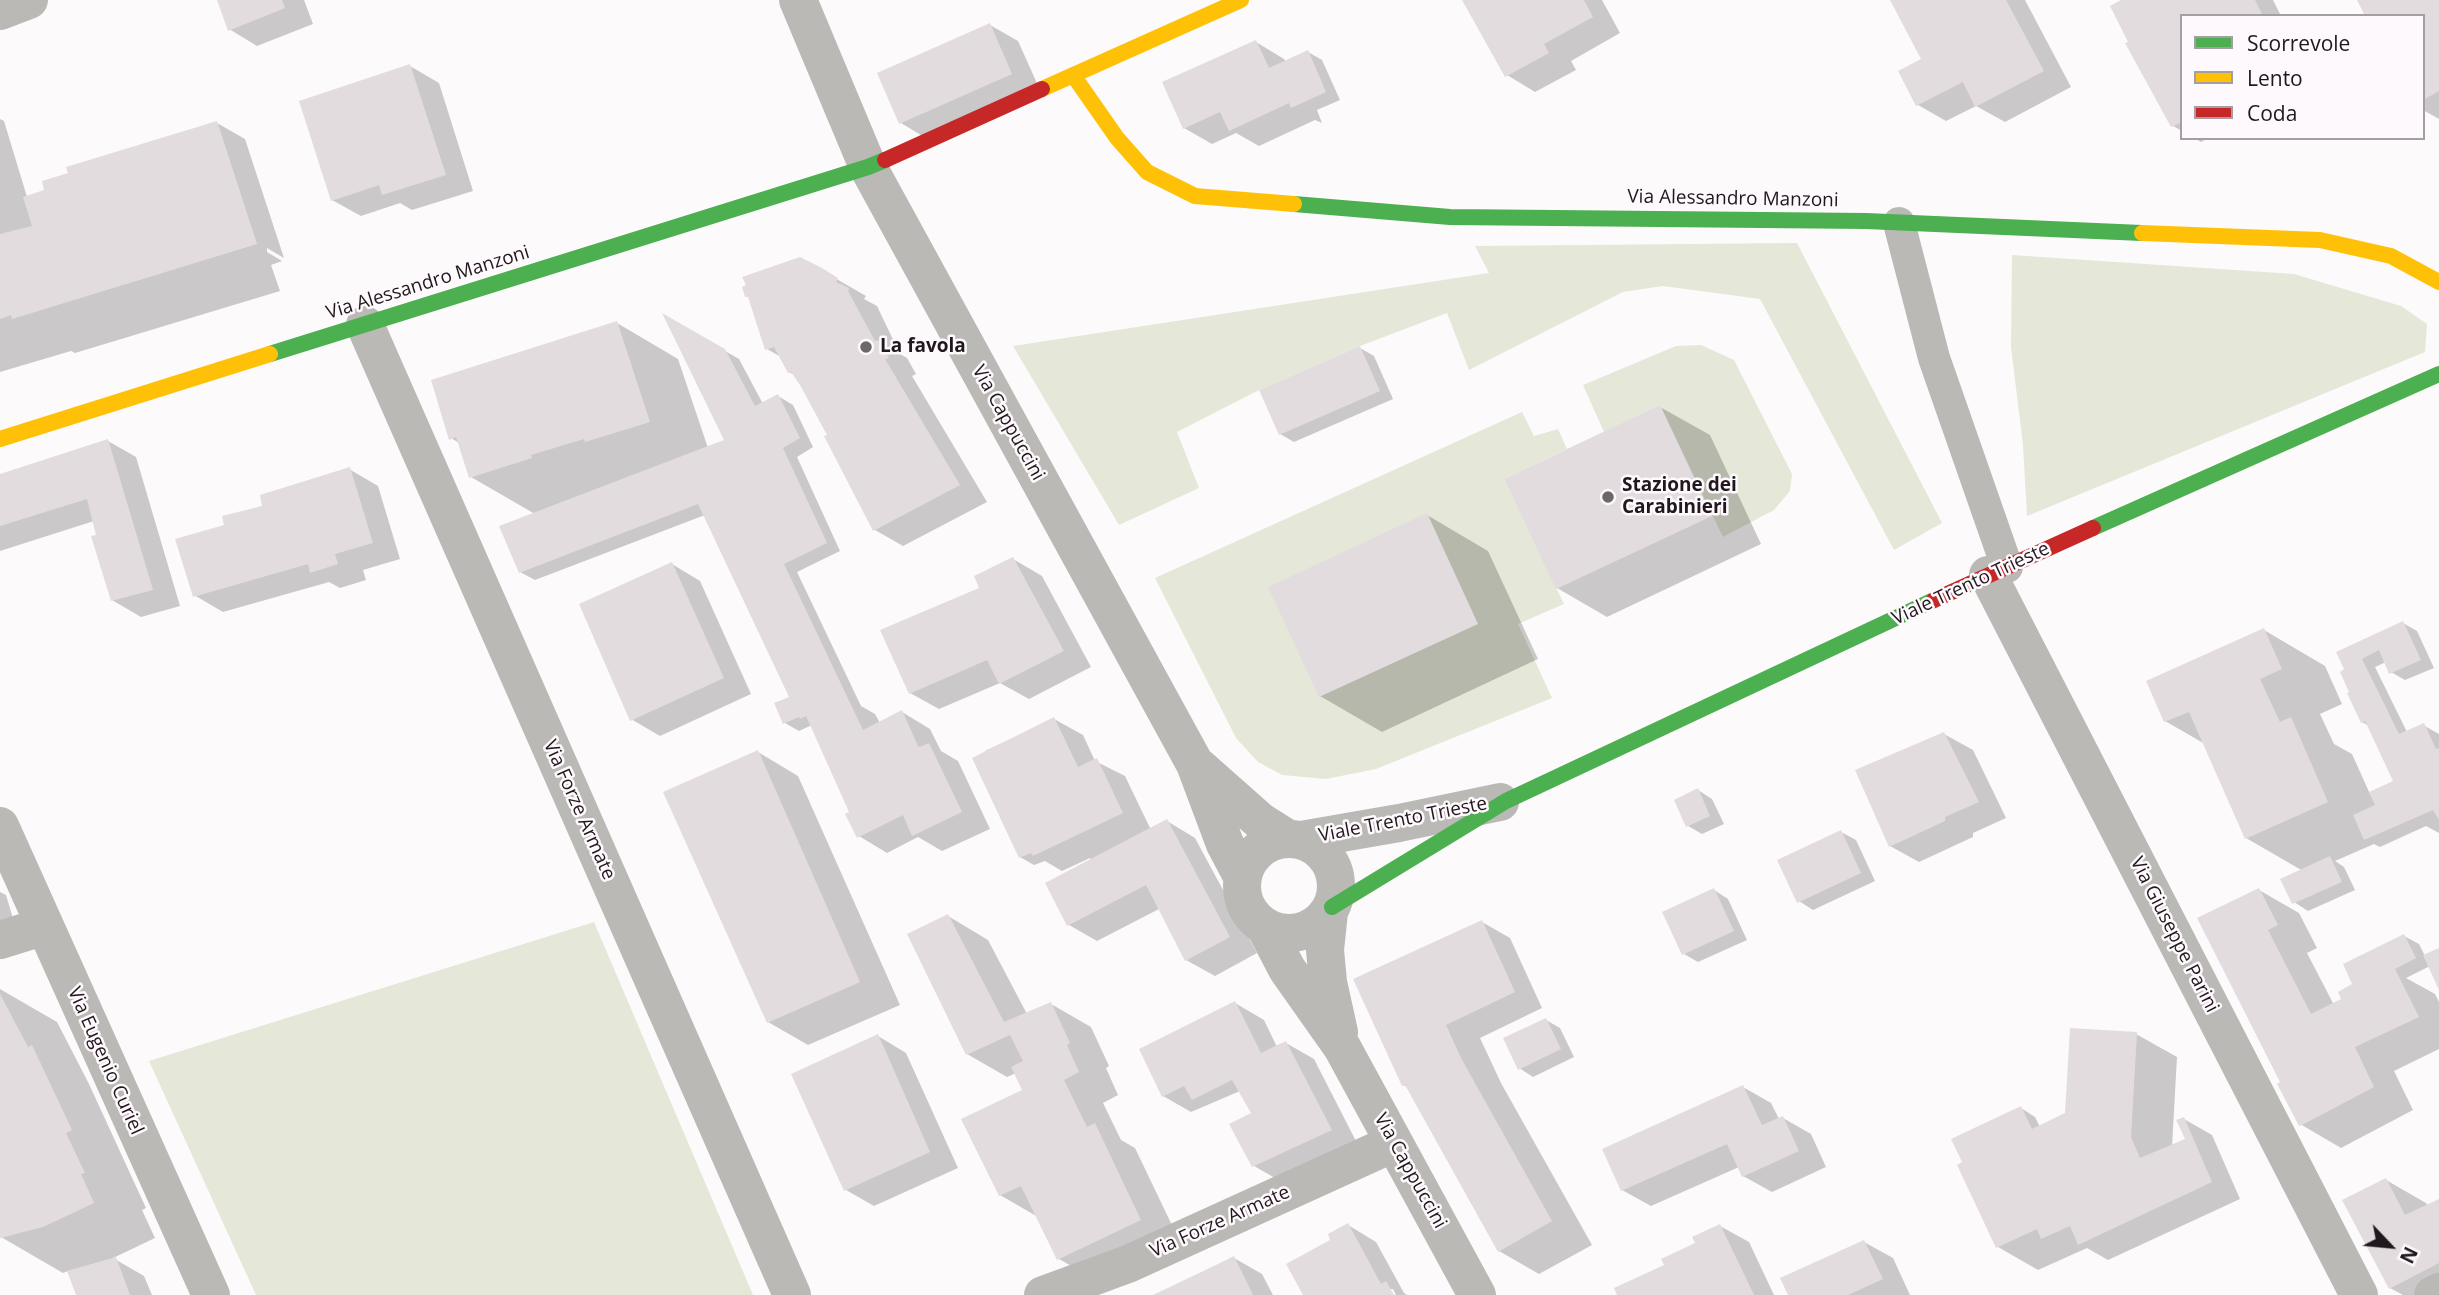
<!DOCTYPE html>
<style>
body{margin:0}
#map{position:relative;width:2439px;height:1295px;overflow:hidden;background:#fdfafc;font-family:"Open Sans",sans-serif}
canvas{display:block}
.legend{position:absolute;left:2180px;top:14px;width:245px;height:126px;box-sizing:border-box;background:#fef9fc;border:2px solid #a59fa3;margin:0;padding:9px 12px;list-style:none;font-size:21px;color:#20181d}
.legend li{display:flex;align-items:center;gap:14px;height:35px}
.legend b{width:35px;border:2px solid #a59fa3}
.north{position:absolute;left:2355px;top:1211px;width:70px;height:70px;-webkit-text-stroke:5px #fef9fc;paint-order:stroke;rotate:116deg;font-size:19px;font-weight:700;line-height:28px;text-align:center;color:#20181d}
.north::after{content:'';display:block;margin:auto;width:24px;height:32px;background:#20181d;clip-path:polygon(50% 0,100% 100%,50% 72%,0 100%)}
</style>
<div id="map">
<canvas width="2439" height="1295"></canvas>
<ul class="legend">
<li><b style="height:9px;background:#4caf50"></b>Scorrevole</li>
<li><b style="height:9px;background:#ffc107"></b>Lento</li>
<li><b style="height:9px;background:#c62828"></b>Coda</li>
</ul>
<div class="north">N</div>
</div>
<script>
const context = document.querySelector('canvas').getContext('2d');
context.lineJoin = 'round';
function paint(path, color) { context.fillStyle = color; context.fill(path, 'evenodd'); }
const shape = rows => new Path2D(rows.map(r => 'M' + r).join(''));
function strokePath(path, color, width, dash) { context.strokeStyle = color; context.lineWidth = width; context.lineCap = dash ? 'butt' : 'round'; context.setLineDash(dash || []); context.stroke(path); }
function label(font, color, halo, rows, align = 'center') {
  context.font = font + ' "Open Sans",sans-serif'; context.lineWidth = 5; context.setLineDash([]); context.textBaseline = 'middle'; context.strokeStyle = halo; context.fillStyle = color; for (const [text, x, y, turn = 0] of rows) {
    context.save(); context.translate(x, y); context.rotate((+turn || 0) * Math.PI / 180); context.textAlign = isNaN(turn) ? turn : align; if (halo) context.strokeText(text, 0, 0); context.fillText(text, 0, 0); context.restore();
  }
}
paint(shape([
 [1797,243,1942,523,1894,550,1760,299,1663,286,1623,292,1469,370,1447,313,1360,346,1259,390,1177,432,1199,488,1119,525,1013,346,1489,273,1475,246],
 [2012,255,2294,274,2401,306,2427,324,2425,352,2027,516,2023,445,2011,347],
 [1701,345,1734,360,1792,474,1790,491,1774,510,1723,537,1660,405,1604,432,1583,385,1676,346],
 [1522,412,1534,436,1558,429,1567,449,1504,479,1564,604,1518,624,1552,698,1376,769,1326,779,1282,775,1258,762,1236,738,1155,578],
 [594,922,753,1295,256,1295,149,1061]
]), '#e5e7d8');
paint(shape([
 [218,0,304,0,313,24,257,46,229,29],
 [1464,0,1602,0,1620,33,1571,61,1576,70,1535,92,1507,75],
 [1892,0,2025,0,2071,87,2005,122,1976,106,1946,121,1918,105,1924,59],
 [2125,0,2273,0,2281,16,2182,16,2182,131,2173,126],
 [2359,0,2439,0,2439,119,2423,110,2423,16],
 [990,25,1018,41,1040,90,929,140,901,123],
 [1256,42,1284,59,1286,62,1308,52,1322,60,1340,100,1317,110,1322,123,1315,120,1259,146,1236,133,1212,144,1184,128],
 [410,66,439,83,473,191,412,210,400,203,361,216,332,200],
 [0,119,4,121,27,197,217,123,245,139,284,258,267,248,267,252,282,261,271,265,280,291,75,353,71,351,0,372],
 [2194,138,2208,138,2201,142],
 [821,270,866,296,864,299,877,306,900,354,907,358,916,374,912,376,987,502,903,546,875,530,829,435,796,376,789,372,781,357,767,349],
 [666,317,739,359,763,404,778,396,793,405,813,447,797,457,840,551,797,572,861,706,875,714,880,723,902,712,930,729,941,751,958,761,990,829,942,851,918,837,887,853,859,836,852,813,812,725,799,731,785,723,792,698,705,515,535,580,520,572,535,514,471,477,459,443,451,438,617,323,678,359,708,448,726,441],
 [1360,348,1374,356,1393,399,1294,442,1280,434],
 [1660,407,1710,435,1761,544,1607,617,1557,588],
 [108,441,136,457,180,606,141,617,112,600,94,521,0,551,0,475],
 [349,469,378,486,400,559,363,570,366,580,340,588,329,582,223,612,194,595,226,526],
 [1427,515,1488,551,1538,659,1382,732,1320,696],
 [1013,559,1042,576,1091,667,1029,699,1000,683,939,709,910,693,981,589],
 [672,564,700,581,751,694,660,736,631,719],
 [2403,623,2417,631,2434,668,2405,680,2391,672,2386,662,2375,667,2407,732,2423,725,2439,734,2439,833,2426,826,2380,847,2374,844,2335,861,2344,867,2355,890,2308,911,2294,902,2303,871,2246,838,2205,744,2165,721,2264,630,2325,666,2342,704,2320,714,2334,744,2352,754,2370,794,2393,783,2398,786,2369,726,2362,722,2342,673],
 [1054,719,1083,735,1095,761,1125,776,1151,830,1167,821,1195,838,1257,953,1215,976,1186,960,1159,909,1097,941,1069,925,1091,861,1090,858,1062,871,1045,861,1034,865,1020,857,985,751],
 [1944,734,1973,750,2006,818,1973,833,1973,837,1919,862,1890,846],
 [758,752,798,776,900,1005,808,1045,768,1022],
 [1698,790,1712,799,1724,824,1702,834,1688,826],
 [1841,832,1856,840,1875,881,1813,910,1799,901],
 [1714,890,1728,899,1747,940,1698,962,1684,954],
 [2259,890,2299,913,2317,948,2307,953,2334,1005,2344,1000,2404,936,2419,944,2425,956,2439,950,2439,986,2430,966,2406,978,2435,994,2439,1002,2439,1049,2394,1071,2413,1110,2341,1148,2300,1124,2283,1083],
 [0,892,6,895,21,945,0,951],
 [948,916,988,940,1027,1014,1051,1004,1091,1027,1109,1066,1106,1068,1118,1095,1103,1103,1121,1140,1135,1148,1181,1244,1099,1282,1059,1259,1038,1217,1000,1195,1024,1090,1016,1073,1007,1077,967,1054],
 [1482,922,1510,938,1542,1008,1480,1038,1501,1083,1592,1245,1539,1274,1499,1251,1409,1088,1403,1085],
 [0,989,57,1022,89,1084,146,1208,142,1210,155,1238,113,1258,144,1276,152,1295,78,1295,68,1271,63,1273,1,1237],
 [1235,1003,1264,1020,1277,1047,1286,1043,1314,1059,1359,1147,1282,1182,1254,1166,1253,1114,1240,1091,1191,1112,1163,1096],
 [1546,1020,1560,1028,1574,1057,1533,1077,1519,1068],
 [2136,1034,2177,1057,2172,1147,2187,1140,2184,1119,2212,1135,2240,1199,2108,1260,2087,1248,2038,1270,1998,1247,2021,1108,2035,1117,2040,1127,2067,1115],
 [878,1036,906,1053,958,1168,874,1206,846,1190],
 [1743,1087,1771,1103,1779,1119,1783,1118,1811,1134,1826,1167,1772,1192,1743,1176,1739,1167,1651,1206,1622,1190],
 [2386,1180,2426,1203,2428,1206,2439,1201,2439,1295,2403,1295,2390,1288],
 [1348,1225,1376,1242,1404,1293,1407,1295,1396,1295,1393,1289,1389,1289,1392,1295,1305,1295,1332,1241],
 [1720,1226,1749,1242,1774,1295,1619,1295,1697,1244],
 [1864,1242,1893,1258,1910,1295,1790,1295],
 [1234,1258,1262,1274,1273,1295,1157,1295]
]), '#0003');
paint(shape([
 [217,0,282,0,285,8,228,31],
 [1462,0,1584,0,1593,17,1544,44,1549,53,1505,77],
 [1890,0,2006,0,2044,71,1975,107,1963,82,1916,106,1898,71,1921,59],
 [2121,0,2255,0,2263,16,2182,16,2182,122,2171,127,2125,43,2128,42,2110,6],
 [2357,0,2439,0,2439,91,2423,100,2423,16,2365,16],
 [990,23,1012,74,899,124,877,73],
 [1256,40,1269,68,1308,50,1326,92,1291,108,1289,103,1229,131,1220,112,1183,129,1162,82],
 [410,64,446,175,382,195,379,185,331,201,299,101],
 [217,121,257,244,12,319,11,315,0,319,0,234,32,226,23,197,44,190,42,181,68,173,66,167],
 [800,257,822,268,838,278,836,282,849,288,848,291,875,341,878,340,889,358,885,359,960,485,873,531,824,436,827,435,800,385,791,372,788,373,774,347,765,350,748,297,745,297,742,287,746,285,742,277],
 [662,313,725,349,755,406,778,394,800,438,783,448,827,543,784,564,863,730,902,710,918,746,920,747,929,743,962,812,912,836,903,815,857,838,845,814,849,812,806,716,800,719,799,717,783,724,774,703,789,697,698,504,519,573,499,526,724,440],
 [617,321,650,422,585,442,584,439,531,455,532,458,469,478,456,437,449,440,431,380],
 [1360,346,1380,391,1279,435,1259,390],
 [1660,405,1712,516,1556,589,1504,479],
 [108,439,153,590,111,601,91,536,96,535,87,499,0,526,0,474],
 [350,467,373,543,335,554,338,564,310,573,308,564,193,597,175,539,224,525,222,516,262,506,260,495],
 [1427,513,1478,624,1319,697,1268,587],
 [1013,557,1064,651,999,684,987,660,909,694,880,630,979,588,974,576],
 [672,562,724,678,630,721,579,604],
 [2403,621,2421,660,2389,674,2379,650,2362,659,2399,734,2424,723,2436,749,2439,748,2439,820,2433,810,2364,840,2353,815,2375,805,2369,792,2393,781,2365,721,2361,723,2347,693,2349,692,2340,672,2344,669,2336,652],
 [2264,628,2282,669,2260,679,2280,722,2291,717,2328,802,2245,839,2189,712,2164,722,2146,681],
 [1054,717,1078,767,1097,758,1123,813,1033,856,1031,853,1019,858,972,758],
 [1944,732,1979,802,1945,817,1945,821,1889,847,1855,770],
 [758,750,860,982,767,1023,663,792],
 [1698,788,1710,816,1686,827,1674,800],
 [1167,819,1230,937,1185,961,1146,885,1067,926,1045,883],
 [1841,830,1861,873,1797,903,1777,860],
 [2330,856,2342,882,2292,904,2280,879],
 [1714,888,1734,931,1682,955,1662,912],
 [2259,888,2278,925,2268,930,2311,1014,2341,999,2338,992,2352,984,2343,964,2404,934,2416,958,2395,969,2419,1017,2355,1047,2374,1087,2302,1125,2299,1126,2277,1084,2280,1082,2197,918],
 [948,914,1004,1022,1051,1002,1070,1043,1067,1045,1079,1072,1064,1080,1087,1127,1095,1123,1141,1220,1057,1260,1021,1186,999,1196,961,1119,1022,1090,1011,1067,1023,1061,1010,1035,966,1055,907,934],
 [1482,920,1515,992,1446,1025,1461,1058,1552,1221,1498,1252,1405,1085,1402,1086,1353,979],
 [2439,948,2439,990,2423,955],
 [0,994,28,1047,32,1045,72,1130,66,1133,85,1173,81,1174,94,1203,43,1227,0,1238],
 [1235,1001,1261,1053,1286,1041,1332,1130,1252,1167,1229,1124,1251,1113,1232,1080,1192,1100,1184,1086,1162,1097,1139,1049],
 [1546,1018,1561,1049,1518,1070,1503,1038],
 [2070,1028,2137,1032,2131,1137,2140,1158,2185,1139,2176,1120,2184,1117,2212,1182,2078,1245,2070,1226,2041,1239,2037,1229,1996,1248,1957,1165,1962,1162,1951,1139,2021,1106,2032,1129,2065,1113],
 [878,1034,930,1152,844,1191,791,1074],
 [1743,1085,1762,1125,1783,1116,1799,1151,1742,1177,1727,1144,1621,1191,1602,1149],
 [2386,1178,2405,1215,2439,1199,2439,1263,2389,1289,2342,1200],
 [1348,1223,1381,1284,1386,1281,1394,1295,1303,1295,1286,1264,1330,1240,1328,1234],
 [1720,1224,1754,1295,1617,1295,1614,1288,1664,1265,1661,1259,1695,1243,1692,1237],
 [1864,1240,1883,1279,1848,1295,1788,1295,1780,1278],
 [1234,1256,1253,1295,1153,1295,1220,1263],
 [116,1257,130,1295,76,1295,67,1271]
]), '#e2dcdf');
strokePath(shape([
 [1899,223,1934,358,2007,567]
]), '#bab9b6', 32);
strokePath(shape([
 [798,0,868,167,1195,764,1225,844,1242,876],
 [0,11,29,0],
 [365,325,792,1295],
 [1988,575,2359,1295],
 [1199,767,1260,821,1287,838],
 [0,826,211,1295],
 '1242 886a47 47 0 1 1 94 0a47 47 0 1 1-94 0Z',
 [1301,840,1399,823,1500,802],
 [1329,912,1325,950,1328,982,1339,1032],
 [1265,927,1287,969,1342,1047,1477,1295],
 [0,940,45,926],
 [1043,1295,1128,1264,1394,1143],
 [2433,1295,2439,1292]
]), '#bab9b6', 38);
strokePath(shape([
 [1294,204,1450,217,1866,221,2142,233],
 [270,354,868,167,885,160],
 [2093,528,2439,374],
 [1332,907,1506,801,1934,600]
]), '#4caf50', 16);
strokePath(shape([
 [1073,75,1117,138,1147,172,1195,196,1294,204],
 [1042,89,1241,0],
 [2142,233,2320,240,2391,256,2439,282],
 [0,439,270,354]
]), '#ffc107', 16);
strokePath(shape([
 [885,160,1042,89],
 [1934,600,2093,528]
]), '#c62828', 16);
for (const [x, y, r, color] of [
 [866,347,7,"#6d676b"],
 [1608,497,7,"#6d676b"]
]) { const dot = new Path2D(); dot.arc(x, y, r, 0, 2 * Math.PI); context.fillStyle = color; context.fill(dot); strokePath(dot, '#fef9fc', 2.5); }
label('19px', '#20181d', '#fef9fc', [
 ["Via Alessandro Manzoni",1733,199,1],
 ["Via Alessandro Manzoni",428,283,-17],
 ["Via Cappuccini",1008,423,61],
 ["Viale Trento Trieste",1971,584,-25],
 ["Via Forze Armate",579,810,66],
 ["Viale Trento Trieste",1403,820,-11],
 ["Via Giuseppe Parini",2174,935,63],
 ["Via Eugenio Curiel",105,1061,66],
 ["Via Cappuccini",1410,1171,61],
 ["Via Forze Armate",1220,1222,-24]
]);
label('bold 19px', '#20181d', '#fef9fc', [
 ["La favola",880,347],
 ["Stazione dei",1622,486],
 ["Carabinieri",1622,508]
], 'left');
</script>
